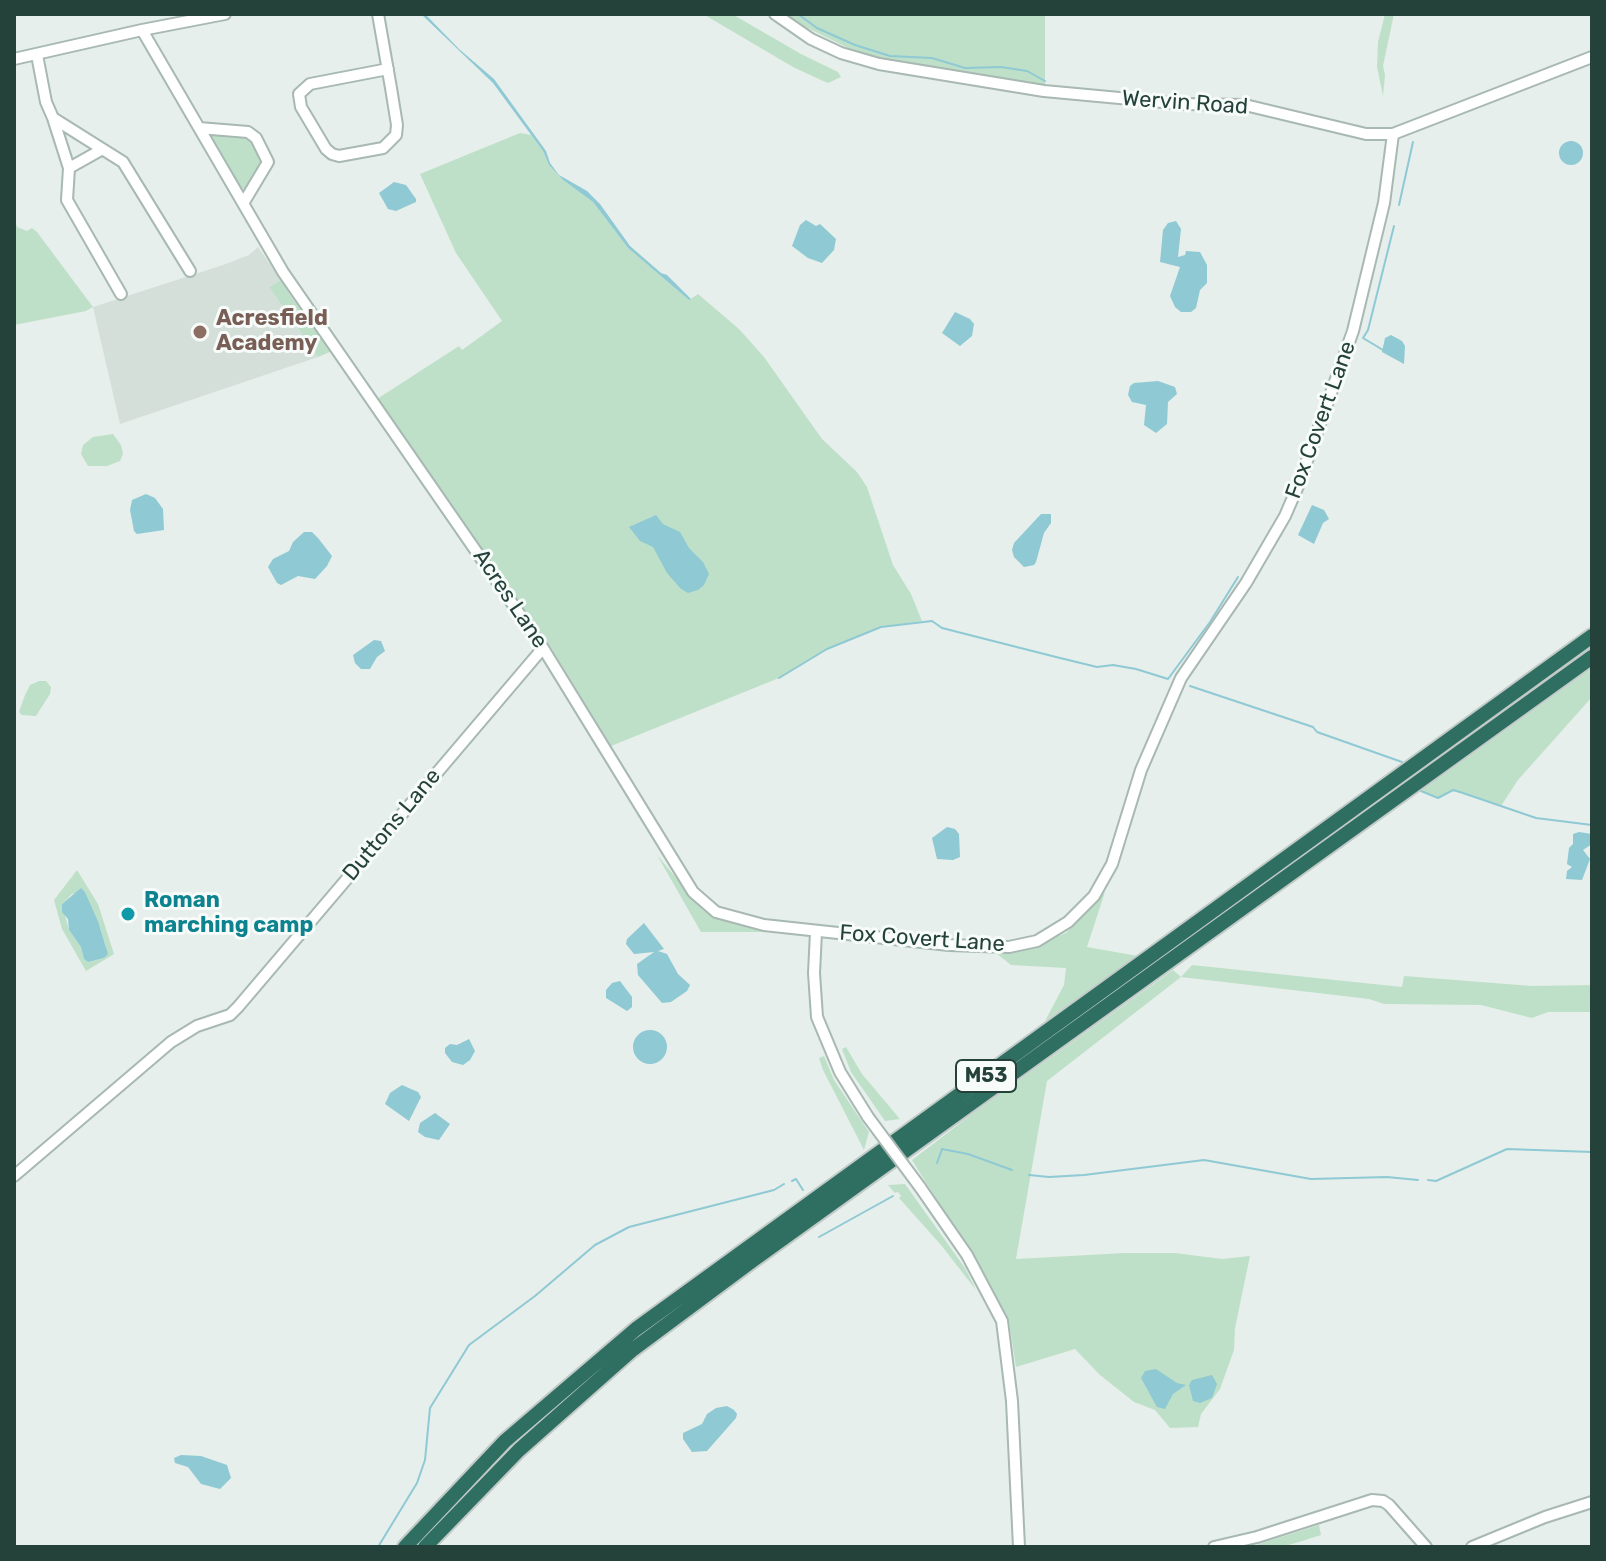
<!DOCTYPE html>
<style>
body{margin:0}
#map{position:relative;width:1606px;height:1561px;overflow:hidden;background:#e6efeb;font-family:Rubik,sans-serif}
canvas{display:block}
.frame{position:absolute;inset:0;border:16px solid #24423a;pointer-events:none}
</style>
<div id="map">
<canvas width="1606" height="1561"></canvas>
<div class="frame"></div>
</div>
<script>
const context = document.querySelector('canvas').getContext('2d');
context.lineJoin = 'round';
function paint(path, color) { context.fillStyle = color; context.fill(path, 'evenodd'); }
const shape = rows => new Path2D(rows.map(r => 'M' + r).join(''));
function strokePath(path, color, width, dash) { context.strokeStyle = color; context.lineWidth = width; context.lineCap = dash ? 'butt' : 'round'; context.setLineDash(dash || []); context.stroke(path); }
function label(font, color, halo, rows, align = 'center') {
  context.font = font + ' Rubik,sans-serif'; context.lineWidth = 6; context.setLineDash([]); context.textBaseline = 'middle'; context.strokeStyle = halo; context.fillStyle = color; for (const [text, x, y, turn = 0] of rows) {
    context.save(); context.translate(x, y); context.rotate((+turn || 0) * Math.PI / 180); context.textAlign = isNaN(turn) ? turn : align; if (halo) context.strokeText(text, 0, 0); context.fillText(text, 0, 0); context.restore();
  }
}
paint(shape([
 [258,247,281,280,269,287,318,357,120,424,93,307,223,265,249,255]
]), '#d4dfda');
paint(shape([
 [703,14,732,14,801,54,838,72,841,77,828,83,823,81,793,67],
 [779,14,1045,14,1045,88,883,65],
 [1385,14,1394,14,1383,66,1385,75,1383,96,1377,67,1378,42],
 [210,133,250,137,263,160,247,188,241,189,237,185,209,139],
 [520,133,531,135,543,151,549,165,563,180,593,202,628,248,689,300,698,294,739,329,764,357,822,439,857,472,867,487,893,565,911,594,922,621,881,627,827,649,779,678,611,746,549,644,377,399,459,346,462,350,502,321,456,253,420,174],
 [14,217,17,227,27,231,32,228,37,232,93,307,86,311,14,325],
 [281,280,292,298,332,351,318,357,269,287],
 [113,434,121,445,123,454,120,461,107,466,88,466,81,454,83,445,93,437],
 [1592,668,1592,697,1518,780,1501,806,1454,791,1438,798,1421,791],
 [39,681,46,681,51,687,50,694,36,716,22,715,19,712,25,695,30,685],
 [657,855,696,902,719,918,763,932,701,932],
 [77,870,98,904,114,954,86,971,62,929,54,900],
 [85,892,98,921,106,947,104,958,88,962,84,959,81,947,69,930,62,904,72,894],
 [1105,892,1087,947,1138,956,1045,1021,1064,985,1066,968,1011,965,996,953,1033,946,1066,933],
 [1192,965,1402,987,1404,976,1532,986,1592,985,1592,1012,1548,1012,1532,1018,1481,1005,1384,1004,1369,999,1181,977,1047,1081,1016,1259,1124,1253,1175,1253,1222,1259,1250,1256,1235,1328,1234,1350,1220,1389,1201,1414,1198,1427,1170,1428,1155,1410,1134,1402,1100,1375,1075,1349,1016,1367,1009,1321,990,1286,912,1160,976,1111,1173,970,1181,977],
 [846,1047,862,1074,900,1119,885,1121,851,1072,842,1049],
 [824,1056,834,1080,869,1132,864,1150,823,1070,819,1058],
 [905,1184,965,1268,976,1290,941,1245,899,1198,901,1196,898,1192,895,1193,888,1185],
 [1319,1525,1321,1535,1299,1542,1281,1547,1250,1547]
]), '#bfe0c8');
paint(shape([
 [421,14,425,14,459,49,494,79,546,151,550,163,559,175,587,191,600,204,630,246,661,273,667,275,691,299,689,300,628,248,593,202,563,180,549,165,543,151,493,83],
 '1559 153a12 12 0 1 1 24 0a12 12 0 1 1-24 0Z',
 [394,182,406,185,416,199,416,202,396,211,388,209,379,193],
 [806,220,816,226,820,224,836,239,834,250,822,263,808,258,792,246,800,225],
 [1176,221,1181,229,1178,257,1185,255,1186,251,1200,252,1207,265,1207,283,1200,290,1196,308,1191,312,1181,312,1175,307,1170,296,1180,267,1160,262,1163,230,1168,223],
 [955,312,970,319,974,324,972,336,960,346,942,333],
 [1391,335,1402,341,1405,346,1404,364,1382,352,1385,338],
 [1158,381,1175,387,1177,394,1168,402,1167,424,1156,433,1144,425,1146,405,1132,402,1128,395,1130,386,1134,383],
 [146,494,155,498,163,509,164,530,137,534,134,531,130,510,132,500],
 [1312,505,1324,510,1329,519,1323,523,1314,544,1298,535],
 [1041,514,1051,514,1051,523,1044,533,1036,562,1034,565,1024,567,1014,557,1012,550,1014,543],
 [656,515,663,524,680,532,689,548,703,562,709,574,704,585,698,590,688,593,681,589,667,573,653,547,640,541,629,527],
 [304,532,312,532,318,538,332,556,327,566,315,579,298,576,281,585,277,583,268,567,273,559,289,551,293,542],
 [374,640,381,641,385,651,377,657,370,669,361,669,355,663,353,655],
 [947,827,955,829,959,834,960,857,953,860,937,859,932,838],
 [1579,832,1592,834,1592,844,1583,850,1590,859,1582,880,1566,879,1567,871,1572,867,1567,864,1569,848,1573,844,1573,834],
 [81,888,85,892,98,921,108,954,104,958,88,962,84,959,81,947,69,930,68,919,62,912,62,904],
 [644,923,664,949,658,951,667,954,678,974,690,985,687,991,671,1002,662,1003,638,975,637,964,654,952,634,954,626,944,627,939],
 [620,981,632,997,632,1007,627,1011,606,998,606,990,612,983],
 '633 1047a17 17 0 1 1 34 0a17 17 0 1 1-34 0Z',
 [469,1039,475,1051,470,1060,463,1065,452,1062,445,1053,445,1048,450,1044,457,1045],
 [402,1085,418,1092,421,1097,409,1121,385,1104,390,1093],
 [435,1113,450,1124,439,1140,425,1137,418,1132,420,1123],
 [1156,1369,1177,1383,1186,1385,1173,1394,1165,1409,1157,1407,1141,1378,1145,1371],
 [1212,1375,1217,1384,1212,1398,1200,1403,1193,1401,1189,1385,1192,1380],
 [727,1406,734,1410,737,1414,736,1418,707,1451,692,1452,683,1439,683,1433,702,1424,707,1414,716,1408],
 [181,1455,201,1456,227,1465,231,1478,220,1489,201,1484,188,1467,175,1463,174,1458]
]), '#8ec9d4');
strokePath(shape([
 [798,14,817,28,855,45,890,56,932,58,965,68,1001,67,1027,71,1045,81],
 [1399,205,1413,142],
 [1383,350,1363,338,1368,330,1394,226],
 [779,678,827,649,881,627,932,621,942,628,1056,657,1097,667,1113,665,1136,669,1168,679,1210,622,1238,577],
 [1190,686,1313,727,1317,732,1402,762],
 [1421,791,1438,798,1453,790,1460,792,1536,818,1592,825],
 [937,1163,942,1149,968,1154,1012,1170],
 [1029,1175,1049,1177,1084,1175,1204,1160,1311,1179,1387,1177,1418,1180],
 [1428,1180,1436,1181,1507,1149,1592,1152],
 [792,1181,796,1179,803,1190],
 [819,1237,893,1196],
 [378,1547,417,1483,425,1460,430,1408,469,1345,535,1296,595,1245,629,1227,774,1190,784,1184]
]), '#8ec9d4', 2);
const minor = shape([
 [378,14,391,88,397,125,396,135,383,148,339,156,332,154,326,149,301,107,299,94,310,84,388,69],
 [775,14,811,39,841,53,879,64,1044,91,1184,104,1245,105,1366,134,1393,134,1592,57],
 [142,30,283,272,543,648,693,892,716,912,764,925,949,945,1009,947,1037,941,1068,922,1094,896,1112,864,1141,770,1181,678,1246,583,1285,516,1298,486,1353,331,1384,203,1393,134],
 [37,55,46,102,53,118,123,162,190,271],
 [14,59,142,30,225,14],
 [53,118,69,168],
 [199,128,248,132,256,138,268,162,244,202],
 [101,150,69,168,67,200,121,294],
 [816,932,814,973,817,1017,840,1072,868,1117],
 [14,1176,171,1042,197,1026,230,1015,238,1007,543,648],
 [920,1187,967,1255,1002,1321,1012,1401,1019,1547],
 [1214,1547,1257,1537,1372,1500,1383,1501,1389,1505,1426,1547],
 [1472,1547,1545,1517,1592,1502]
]);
const highway = shape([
 [405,1547,505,1441,636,1329,1592,636],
 [425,1547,519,1450,631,1351,752,1261,1592,657]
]);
strokePath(minor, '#a8b8b2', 14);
strokePath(highway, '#c2cac8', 18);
strokePath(minor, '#fff', 10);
strokePath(highway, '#2f6f62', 14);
const minorBridge = shape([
 [868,1117,920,1187]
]);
strokePath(minorBridge, '#a8b8b2', 14, []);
strokePath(minorBridge, '#fff', 10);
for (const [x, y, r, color] of [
 [200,332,8,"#8d6e63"],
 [128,914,8,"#0f9aa8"]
]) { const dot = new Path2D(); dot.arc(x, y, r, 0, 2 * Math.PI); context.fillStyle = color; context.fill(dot); strokePath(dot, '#f7fbf9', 3); }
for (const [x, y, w] of [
 [986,1076,60]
]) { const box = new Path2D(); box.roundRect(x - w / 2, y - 16, w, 32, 6); context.fillStyle = '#f7fbf9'; context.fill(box); strokePath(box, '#24423a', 2); }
label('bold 20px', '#24423a', null, [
 ["M53",986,1076]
]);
label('22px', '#24423a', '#f7fbf9', [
 ["Wervin Road",1185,103,4],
 ["Fox Covert Lane",1321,420,-70],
 ["Acres Lane",510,599,56],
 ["Duttons Lane",392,825,-50],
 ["Fox Covert Lane",922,939,4]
]);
label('bold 22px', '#785e54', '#f7fbf9', [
 ["Acresfield",216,319],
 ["Academy",216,344]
], 'left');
label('bold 22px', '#0d838f', '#f7fbf9', [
 ["Roman",144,901],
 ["marching camp",144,926]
], 'left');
</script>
